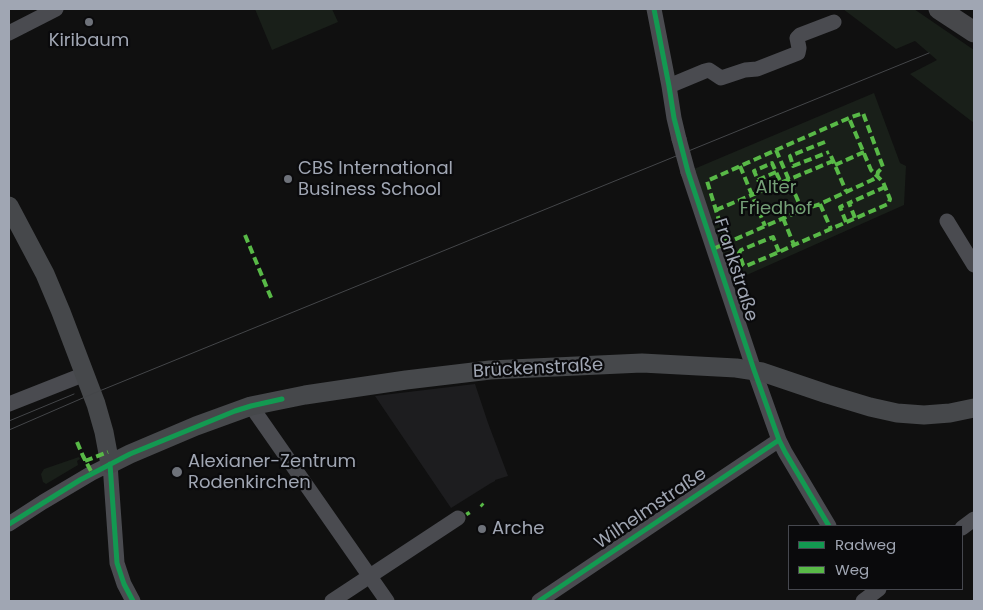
<!DOCTYPE html>
<meta charset="utf-8">
<style>
body{margin:0}
#map{position:relative;width:983px;height:610px;overflow:hidden;background:#101010;font-family:Poppins,sans-serif}
canvas{display:block}
.frame{position:absolute;inset:0;border:10px solid #a0a6b3;pointer-events:none}
.legend{position:absolute;left:788px;top:525px;width:175px;height:65px;box-sizing:border-box;background:#0a0a0c;border:1px solid #46484f;margin:0;padding:6px 9px;list-style:none;font-size:15px;color:#a0a6b3}
.legend li{display:flex;align-items:center;gap:10px;height:25px}
.legend b{width:25px;border:1px solid #46484f}
</style>
<div id="map">
<canvas width="983" height="610"></canvas>
<div class="frame"></div>
<ul class="legend">
<li><b style="height:6px;background:#139951"></b>Radweg</li>
<li><b style="height:6px;background:#58b947"></b>Weg</li>
</ul>
</div>
<script>
const context = document.querySelector('canvas').getContext('2d');
context.lineJoin = 'round';
function paint(path, color) { context.fillStyle = color; context.fill(path, 'evenodd'); }
const shape = rows => new Path2D(rows.map(r => 'M' + r).join(''));
function strokePath(path, color, width, dash) { context.strokeStyle = color; context.lineWidth = width; context.lineCap = dash ? 'butt' : 'round'; context.setLineDash(dash || []); context.stroke(path); }
function label(font, color, halo, rows, align = 'center') {
  context.font = font + ' Poppins,sans-serif'; context.lineWidth = 4.5; context.setLineDash([]); context.textBaseline = 'middle'; context.strokeStyle = halo; context.fillStyle = color; for (const [text, x, y, turn = 0] of rows) {
    context.save(); context.translate(x, y); context.rotate((+turn || 0) * Math.PI / 180); context.textAlign = isNaN(turn) ? turn : align; if (halo) context.strokeText(text, 0, 0); context.fillText(text, 0, 0); context.restore();
  }
}
paint(shape([
 [475,384,488,423,508,476,495,480,495,481,491,483,451,508,375,396]
]), '#1d1d1f');
paint(shape([
 [255,9,332,9,338,22,272,50],
 [843,9,914,9,974,50,974,123,910,74,937,60,915,41,896,49],
 [874,93,900,163,906,166,904,205,731,282,694,169],
 [79,457,80,459,77,461,78,465,46,484,43,482,41,474,44,469]
]), '#191f19');
strokePath(shape([
 [654,9,669,86,674,118,679,139],
 [9,33,56,9],
 [669,86,705,71,709,70,721,78,745,70,757,69,798,53,799,48,797,38,800,35,834,22],
 [688,172,754,370,779,440,785,452,829,526],
 [947,221,974,265],
 [9,404,85,374],
 [251,406,387,601],
 [9,524,43,502,92,473,110,464,117,563,124,584,133,601],
 [962,528,974,519],
 [332,601,458,518],
 [539,601,779,440],
 [863,601,879,589]
]), '#4a4b50', 15);
strokePath(shape([
 [9,206,45,274,61,312,96,404,104,432,110,464,130,454,196,426,251,406,305,395,406,380,490,370,642,363,736,368,762,372,827,394,870,407,897,413,924,415,950,413,974,408]
]), '#46484b', 19);
strokePath(shape([
 [9,421,74,394],
 [9,430,92,394,929,53]
]), '#444649', 1);
strokePath(shape([
 [679,139,688,172]
]), '#4a4b50', 15);
strokePath(shape([
 [939,9,974,32]
]), '#47484b', 21);
strokePath(shape([
 [825,142,790,156,793,166,829,152],
 [776,150,802,210],
 [831,156,846,191],
 [835,165,864,152],
 [740,166,765,226],
 [776,172,758,180,754,171,772,163,776,172,781,183],
 [820,204,831,229],
 [716,210,833,161],
 [783,218,794,245],
 [855,218,849,203,885,187],
 [846,222,840,207,849,203],
 [245,235,272,300],
 [713,249,802,210,820,204,872,180,877,177,878,172,883,167,863,113,849,118,776,150,707,181,726,243],
 [779,252,773,237,741,250,739,253,743,265,744,266,746,266,779,252,794,245,888,204,889,202,890,199,883,182,871,170,849,118],
 [77,442,83,456,92,473],
 [85,461,108,452],
 [481,504,483,506],
 [467,512,469,515]
]), '#58b947', 4, [8, 4]);
strokePath(shape([
 [654,9,669,86,674,118,688,172,754,370,779,440,785,452,829,526],
 [110,464,117,563,124,584,133,601],
 [9,524,80,480,130,454,235,411,251,406,282,399],
 [539,601,779,440]
]), '#139951', 5);
for (const [x, y, r, color] of [
 [89,22,5,"#6e727a"],
 [288,179,5,"#6e727a"],
 [177,472,6,"#6e727a"],
 [482,529,5,"#6e727a"]
]) { const dot = new Path2D(); dot.arc(x, y, r, 0, 2 * Math.PI); context.fillStyle = color; context.fill(dot); strokePath(dot, '#0a0a0c', 2); }
label('18px', '#a0a6b3', '#0a0a0c', [
 ["Kiribaum",89,41,"center"],
 ["CBS International",298,169],
 ["Business School",298,190],
 ["Alexianer-Zentrum",188,462],
 ["Rodenkirchen",188,483],
 ["Arche",492,529]
], 'left');
label('18px', '#759f77', '#0a0a0c', [
 ["Alter",776,188],
 ["Friedhof",776,209]
]);
label('18px', '#a0a6b3', '#0a0a0c', [
 ["Frankstraße",735,270,72],
 ["Brückenstraße",538,369,-3],
 ["Wilhelmstraße",651,509,-34]
]);
</script>
